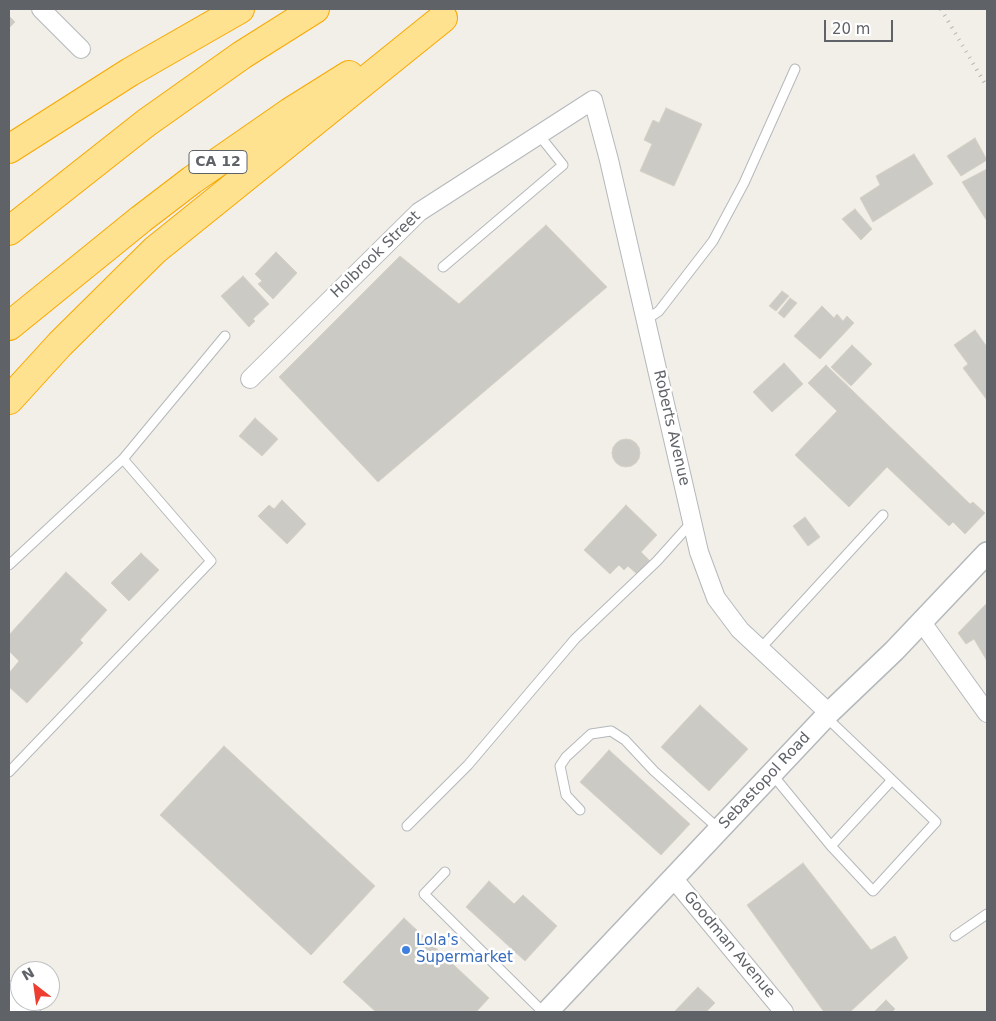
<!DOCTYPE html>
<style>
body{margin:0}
#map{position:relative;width:996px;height:1021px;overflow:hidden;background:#f1efe7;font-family:"DejaVu Sans",sans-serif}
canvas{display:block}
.frame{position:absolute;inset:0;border:10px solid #5f6368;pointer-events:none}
.north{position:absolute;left:10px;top:961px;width:50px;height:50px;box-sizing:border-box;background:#fff;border:1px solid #bfc1c3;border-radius:50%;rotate:330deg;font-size:14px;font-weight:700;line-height:20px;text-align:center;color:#5f6368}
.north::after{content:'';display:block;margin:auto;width:18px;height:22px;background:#ed3e31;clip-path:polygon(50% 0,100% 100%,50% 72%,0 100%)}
.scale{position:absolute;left:824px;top:20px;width:69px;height:22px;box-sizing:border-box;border:2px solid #5f6368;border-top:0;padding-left:6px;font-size:15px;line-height:18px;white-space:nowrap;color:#5f6368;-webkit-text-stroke:4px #fff;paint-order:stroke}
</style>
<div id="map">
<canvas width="996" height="1021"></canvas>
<div class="frame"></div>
<div class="north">N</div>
<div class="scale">20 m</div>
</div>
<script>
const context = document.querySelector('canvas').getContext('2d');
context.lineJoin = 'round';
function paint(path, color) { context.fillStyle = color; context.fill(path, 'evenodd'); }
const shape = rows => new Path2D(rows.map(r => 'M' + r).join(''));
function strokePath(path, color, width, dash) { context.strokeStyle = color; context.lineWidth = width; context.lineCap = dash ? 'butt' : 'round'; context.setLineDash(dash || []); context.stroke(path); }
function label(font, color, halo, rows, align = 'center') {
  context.font = font + ' "DejaVu Sans",sans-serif'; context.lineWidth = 5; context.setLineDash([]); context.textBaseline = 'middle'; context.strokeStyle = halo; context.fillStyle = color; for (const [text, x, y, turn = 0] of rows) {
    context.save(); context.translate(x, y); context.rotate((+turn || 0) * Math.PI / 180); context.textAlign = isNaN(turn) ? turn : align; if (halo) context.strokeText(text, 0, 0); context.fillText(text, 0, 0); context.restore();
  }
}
const building = shape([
 [9,16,15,22,9,28,9,16],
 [666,108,702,124,674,186,640,171,652,144,644,140,653,120,659,123,666,108],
 [975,138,987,160,961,176,947,156,975,138],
 [914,154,933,184,873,222,860,198,880,185,876,176,914,154],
 [987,169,987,221,962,182,987,169],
 [855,209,872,229,861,240,842,219,855,209],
 [546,225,607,287,378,482,279,377,400,256,459,304,546,225],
 [276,252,297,273,273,299,258,284,262,281,255,274,276,252],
 [243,276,269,304,253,319,255,321,249,327,221,296,243,276],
 [782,291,789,296,776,311,769,306,782,291],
 [790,298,797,303,784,318,778,313,790,298],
 [822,306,834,318,837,314,843,321,847,316,854,323,820,359,794,336,822,306],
 [975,330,987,347,987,400,963,368,968,364,954,345,975,330],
 [852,345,872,364,851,386,831,367,852,345],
 [784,363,803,384,772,412,753,392,784,363],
 [826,365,970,504,973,502,985,513,965,534,953,522,949,526,887,467,849,507,795,455,837,411,808,383,826,365],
 [255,418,278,439,262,456,239,436,255,418],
 '612 453a14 14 0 1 1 28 0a14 14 0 1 1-28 0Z',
 [282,500,306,524,287,544,258,516,269,505,274,509,282,500],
 [626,505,657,535,641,552,651,562,638,575,628,566,624,570,619,565,610,574,584,550,626,505],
 [805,517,820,537,808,546,793,526,805,517],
 [141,553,159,570,129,601,111,583,141,553],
 [66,572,107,610,80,640,83,643,27,703,9,687,9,673,19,661,9,651,9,635,66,572],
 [987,603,987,661,974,639,966,644,958,633,987,603],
 [700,705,748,749,709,791,661,747,700,705],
 [224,746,375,886,311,955,160,815,224,746],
 [609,750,690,824,661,855,580,782,609,750],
 [803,863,871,950,895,936,908,958,850,1012,824,1012,747,905,803,863],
 [489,881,514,904,523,895,557,926,525,961,466,907,489,881],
 [404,918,489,998,476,1012,376,1012,343,982,404,918],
 [698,987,715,1003,706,1012,674,1012,698,987],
 [886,1000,895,1009,892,1012,874,1012,886,1000]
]);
paint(building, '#cccac4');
strokePath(building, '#d6d1c5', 1);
const service = shape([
 [443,267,563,165,539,135],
 [646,320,659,311,713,241,744,183,795,69],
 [9,565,123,459],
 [760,649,883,515],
 [9,772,211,561,123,459,225,336],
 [772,774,831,846,873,891,936,822,826,717],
 [580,810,566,795,560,766,566,757,591,734,611,731,625,740,654,771,719,829],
 [407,826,468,765,575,639,657,561,692,522],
 [831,846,892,780],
 [445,872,424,894,543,1012],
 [955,936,987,914]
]);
const minor = shape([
 [41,9,81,49],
 [250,379,419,212,593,100,609,160,699,552,716,598,740,630,829,713],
 [921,621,987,713],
 [673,878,784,1012]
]);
const tertiary = shape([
 [547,1012,829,713,894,651,987,553]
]);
const secondary = shape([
 [9,994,27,1012]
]);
const motorway = shape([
 [9,149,130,72,240,9],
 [9,231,146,123,242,55,315,9],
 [9,326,141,219,192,180,290,112,349,75],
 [9,400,60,344,155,250,443,18]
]);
strokePath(service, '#b5b8bc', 11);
strokePath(minor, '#b5b8bc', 20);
strokePath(tertiary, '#b5b8bc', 24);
strokePath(secondary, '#b6babf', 28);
strokePath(motorway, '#f8a800', 30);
strokePath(service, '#fff', 9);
strokePath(minor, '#fff', 18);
strokePath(tertiary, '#fff', 21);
strokePath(secondary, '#fff', 25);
strokePath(motorway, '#ffe290', 28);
strokePath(shape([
 [941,9,987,87]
]), '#b6b7b8', 4, [1, 6]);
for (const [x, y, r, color] of [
 [406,950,5,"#3f7fe0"]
]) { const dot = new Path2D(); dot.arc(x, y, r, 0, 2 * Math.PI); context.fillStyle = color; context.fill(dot); strokePath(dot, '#fff', 2); }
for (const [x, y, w] of [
 [218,162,58]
]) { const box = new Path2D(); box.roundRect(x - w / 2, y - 11.5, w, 23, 4); context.fillStyle = '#fff'; context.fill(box); strokePath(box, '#5f6368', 1); }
label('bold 14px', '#5f6368', null, [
 ["CA 12",218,162]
]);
label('15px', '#5f6368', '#fff', [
 ["Holbrook Street",376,255,-44],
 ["Roberts Avenue",671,428,77],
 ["Sebastopol Road",765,781,-47],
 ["Goodman Avenue",729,945,50]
]);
label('15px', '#366cbe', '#fff', [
 ["Lola's",416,941],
 ["Supermarket",416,958]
], 'left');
</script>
